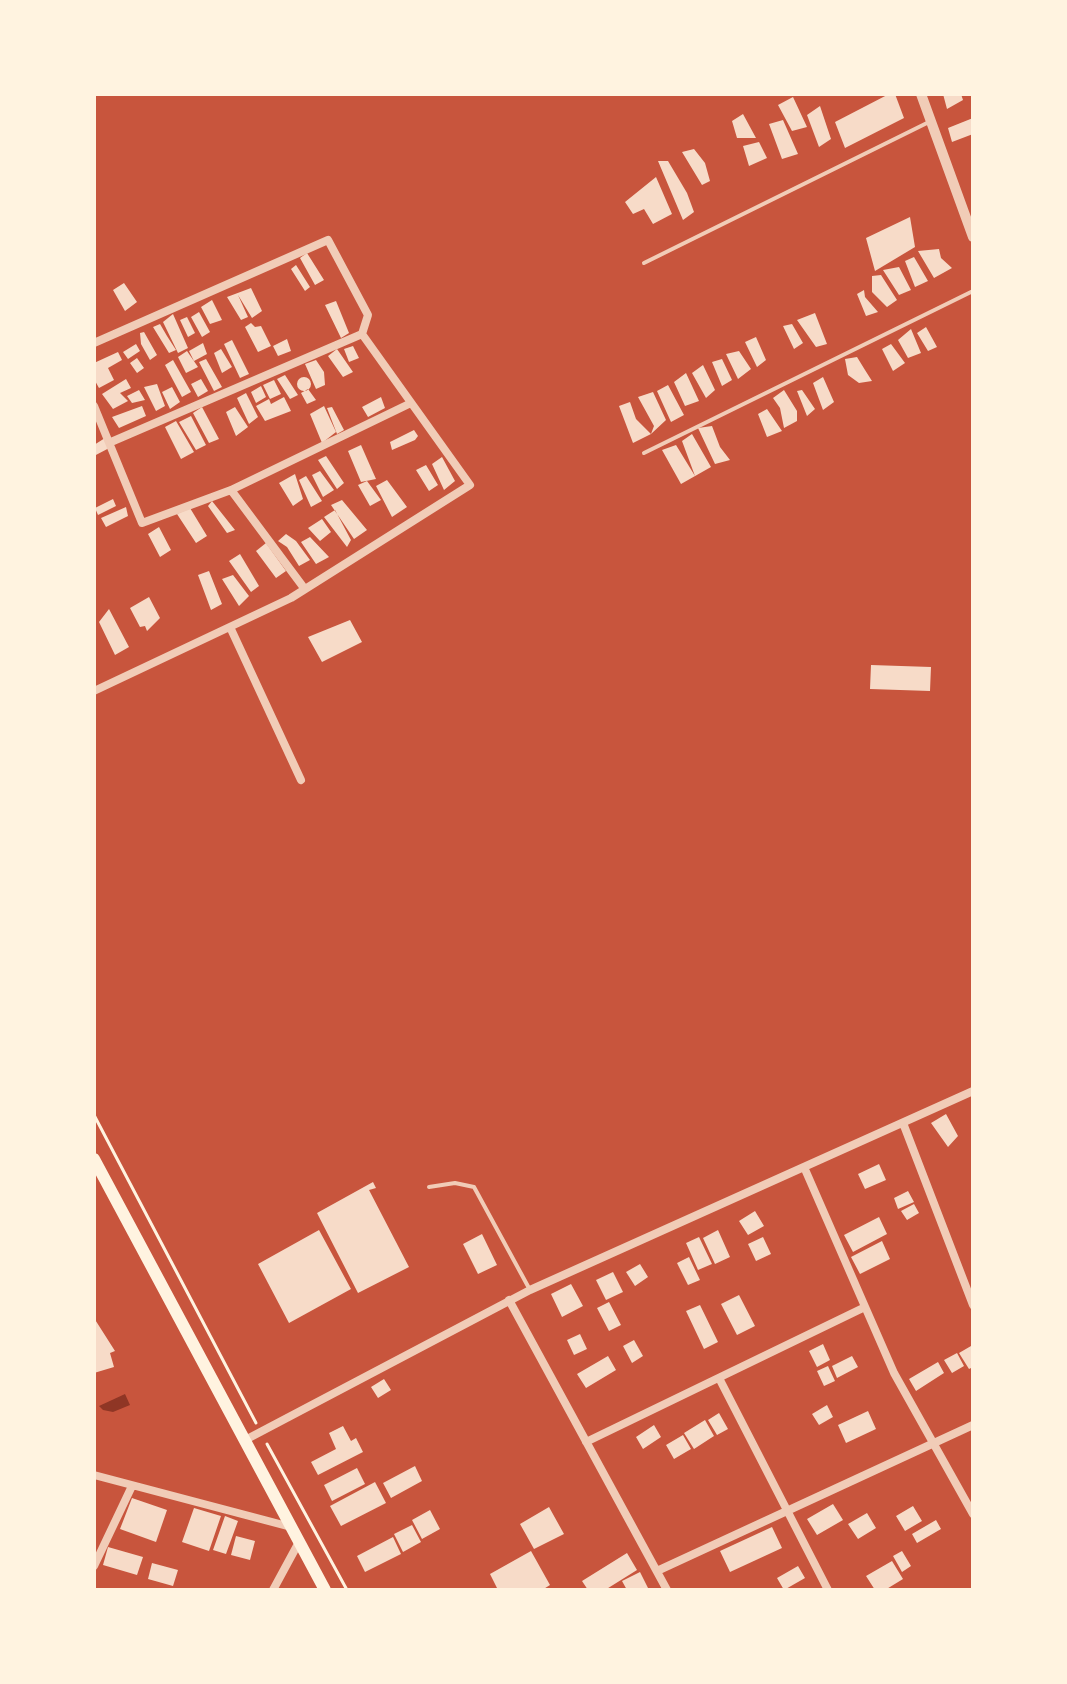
<!DOCTYPE html>
<style>
body{margin:0}
#map{position:relative;width:1067px;height:1684px;overflow:hidden;background:#c8553d;font-family:Commissioner,sans-serif}
canvas{display:block}
.frame{position:absolute;inset:0;border:96px solid #fff3e0;pointer-events:none}
</style>
<div id="map">
<canvas width="1067" height="1684"></canvas>
<div class="frame"></div>
</div>
<script>
const context = document.querySelector('canvas').getContext('2d');
context.lineJoin = 'round';
function paint(path, color) { context.fillStyle = color; context.fill(path, 'evenodd'); }
const shape = rows => new Path2D(rows.map(r => 'M' + r).join(''));
function strokePath(path, color, width, dash) { context.strokeStyle = color; context.lineWidth = width; context.lineCap = dash ? 'butt' : 'round'; context.setLineDash(dash || []); context.stroke(path); }
paint(shape([
 [125,1394,130,1405,113,1412,103,1410,99,1406]
]), '#8f3625');
paint(shape([
 [889,94,895,94,904,118,845,148,835,122],
 [943,94,961,94,963,100,947,109],
 [793,97,807,127,792,131,778,105],
 [820,106,831,139,819,147,807,115],
 [743,114,756,138,737,138,732,121],
 [973,118,973,134,952,142,948,128],
 [783,120,798,154,782,159,769,124],
 [759,142,767,158,749,166,743,146],
 [694,149,705,163,710,181,702,185,682,152],
 [658,161,668,161,687,193,694,212,683,220],
 [656,177,672,214,653,224,644,209,633,214,625,202],
 [910,217,915,247,875,271,866,238],
 [939,249,941,258,952,268,934,278,918,251],
 [307,253,324,280,315,285,300,258],
 [914,257,928,281,915,287,905,261],
 [296,265,310,287,305,291,291,269],
 [899,267,911,290,899,295,883,270],
 [881,275,897,300,887,307,872,292,872,276],
 [124,283,137,302,125,311,113,290],
 [251,288,262,311,252,318,238,295,248,317,241,320,227,297],
 [864,290,865,297,878,312,866,316,857,294],
 [212,300,222,320,210,324,201,307],
 [336,301,349,333,341,338,325,305],
 [199,312,210,332,202,337,191,317],
 [815,313,827,344,816,347,797,320],
 [173,314,188,348,178,353,163,322],
 [187,317,195,333,188,337,180,320],
 [251,323,255,327,261,326,271,346,258,352,245,327],
 [160,324,167,336,176,350,169,353,153,327],
 [792,324,803,343,794,349,783,326],
 [926,327,937,347,928,351,917,333],
 [911,329,921,353,908,358,898,340],
 [144,332,157,355,150,360,141,344,140,333],
 [756,337,766,360,757,367,745,342],
 [287,339,291,351,278,356,273,346],
 [232,340,249,374,240,378,224,344],
 [203,343,207,354,194,361,189,351],
 [136,344,140,351,128,359,123,352],
 [891,344,905,363,893,371,882,349],
 [353,346,359,358,349,362,344,349],
 [221,349,232,367,222,373,214,353],
 [337,349,353,372,343,377,328,356],
 [187,351,198,367,186,373,178,357],
 [739,351,751,369,738,379,726,354],
 [118,352,122,360,108,368,114,380,99,388,94,379,94,363],
 [857,357,865,370,872,381,859,383,848,375,845,359],
 [137,358,144,368,137,373,130,363],
 [206,359,222,387,214,391,199,362],
 [722,359,732,380,722,386,712,362],
 [173,360,191,392,182,397,165,365],
 [316,360,324,372,325,385,316,389,305,364],
 [703,365,715,390,706,398,692,373],
 [686,373,699,401,685,406,674,382],
 [285,375,298,395,290,399,277,379],
 [823,377,834,402,823,410,813,383],
 '297 384a7 7 0 1 1 14 0a7 7 0 1 1-14 0Z',
 [126,379,131,388,120,393,128,401,113,409,102,394],
 [201,379,208,391,198,397,191,384],
 [274,380,281,394,270,399,263,385],
 [157,384,165,406,156,411,144,387],
 [668,385,684,415,671,422,657,391],
 [261,386,266,397,256,403,251,392],
 [172,387,180,402,170,409,162,392],
 [308,389,316,400,307,404,301,393],
 [139,390,145,400,132,403,127,396],
 [784,390,797,411,797,421,784,428,780,408,773,398],
 [802,390,815,409,807,416,797,391],
 [653,392,666,420,651,434,633,443,619,406,630,402,636,419,651,434,654,426,638,397],
 [246,393,258,417,249,424,237,398],
 [284,397,291,411,265,421,256,406,269,399,271,404],
 [381,397,385,408,368,417,362,407],
 [142,406,146,416,119,428,112,417],
 [324,406,336,432,322,443,310,414],
 [202,407,219,439,209,443,193,413],
 [235,407,248,427,236,436,226,412],
 [332,407,344,430,337,434,327,408],
 [767,409,782,431,767,437,758,414],
 [191,416,206,445,196,450,179,422],
 [176,421,194,452,181,459,165,427],
 [712,426,720,447,730,460,715,464,698,428],
 [414,430,418,436,415,440,392,450,390,442],
 [692,434,711,467,681,484,662,450,676,445,695,476,682,441],
 [105,438,113,446,94,456,94,445],
 [361,445,368,461,376,479,361,482,348,451],
 [326,456,344,483,337,489,318,460],
 [442,457,455,481,444,490,432,464],
 [426,465,438,485,429,491,416,470],
 [320,471,334,490,323,497,312,475],
 [295,474,303,499,293,506,279,483],
 [306,476,322,501,311,507,299,480],
 [387,480,407,507,392,517,376,486],
 [367,481,381,500,370,506,358,485],
 [113,499,116,506,98,515,95,508],
 [342,500,367,530,354,539,331,505],
 [212,501,235,530,227,533,208,506],
 [126,507,128,516,106,527,101,518],
 [190,508,207,536,196,543,177,514],
 [335,510,351,540,347,547,324,517],
 [322,519,331,532,320,541,308,528],
 [159,527,171,550,160,557,148,534],
 [286,534,296,541,310,560,299,566,287,547,278,541],
 [310,537,329,557,316,564,301,542],
 [266,543,286,571,276,578,256,551],
 [240,554,259,586,251,592,229,561],
 [209,571,222,604,211,610,198,575],
 [233,575,249,596,239,606,222,579],
 [149,597,160,618,147,631,145,626,140,627,130,608],
 [109,609,129,647,115,655,99,622],
 [350,620,362,642,322,662,308,637],
 [871,665,931,667,930,691,870,689],
 [946,1114,958,1136,948,1147,931,1123],
 [879,1164,886,1180,865,1189,858,1174],
 [373,1182,376,1188,369,1190,409,1267,358,1293,317,1213],
 [908,1191,914,1202,898,1209,894,1198],
 [914,1204,919,1213,907,1220,901,1211],
 [755,1211,764,1226,748,1235,739,1221],
 [879,1217,887,1234,853,1252,844,1235],
 [319,1230,351,1289,289,1323,258,1264],
 [718,1230,730,1257,715,1264,703,1238],
 [482,1234,497,1265,478,1274,463,1244],
 [699,1237,712,1264,698,1270,686,1243],
 [763,1237,771,1254,756,1261,748,1244],
 [882,1241,890,1259,860,1274,851,1257],
 [689,1257,700,1280,688,1285,677,1263],
 [640,1264,648,1277,635,1286,626,1272],
 [613,1272,623,1292,606,1300,596,1280],
 [571,1284,583,1306,562,1317,551,1294],
 [739,1295,755,1326,737,1335,721,1304],
 [609,1302,621,1325,609,1331,597,1308],
 [700,1305,718,1342,704,1349,686,1311],
 [94,1318,115,1351,110,1353,114,1367,94,1373],
 [580,1334,587,1349,574,1355,567,1340],
 [634,1340,643,1356,632,1363,623,1346],
 [823,1344,830,1360,817,1367,809,1351],
 [971,1346,973,1367,969,1369,959,1353],
 [957,1353,964,1366,952,1373,944,1360],
 [608,1356,616,1370,586,1388,577,1374],
 [852,1356,858,1367,837,1378,832,1366],
 [938,1362,944,1373,916,1391,909,1379],
 [828,1366,835,1381,824,1386,817,1371],
 [384,1379,391,1390,378,1398,371,1387],
 [827,1405,833,1417,819,1425,812,1414],
 [868,1411,876,1429,846,1443,838,1425],
 [719,1413,728,1429,717,1435,708,1420],
 [705,1420,714,1436,694,1449,684,1433],
 [654,1425,661,1437,643,1449,636,1437],
 [343,1426,351,1441,356,1438,363,1452,318,1475,311,1462,336,1449,329,1433],
 [683,1435,691,1449,674,1459,666,1445],
 [415,1466,422,1481,391,1498,383,1483],
 [357,1468,365,1484,332,1501,324,1485],
 [375,1482,386,1503,341,1526,330,1506],
 [132,1498,167,1510,156,1542,120,1529],
 [833,1504,843,1520,817,1535,807,1519],
 [913,1506,922,1521,905,1531,896,1516],
 [549,1507,564,1534,534,1549,520,1524],
 [194,1508,221,1516,209,1551,182,1542],
 [430,1510,440,1529,422,1539,412,1520],
 [867,1513,876,1528,858,1539,848,1524],
 [225,1516,238,1521,226,1554,213,1550],
 [936,1520,941,1529,917,1543,912,1534],
 [412,1525,421,1542,403,1552,394,1534],
 [772,1527,782,1548,730,1572,720,1551],
 [236,1536,255,1541,250,1560,231,1555],
 [393,1537,401,1554,365,1572,357,1556],
 [108,1547,143,1557,137,1575,103,1565],
 [531,1551,550,1585,542,1590,498,1590,490,1574],
 [902,1551,911,1566,902,1572,893,1556],
 [627,1553,637,1570,605,1590,588,1590,582,1581],
 [892,1561,903,1579,885,1590,875,1590,866,1576],
 [152,1563,178,1570,173,1586,148,1579],
 [798,1566,805,1578,784,1590,777,1578],
 [640,1572,649,1590,627,1590,622,1581]
]), '#f7dbc8');
strokePath(shape([
 [94,1115,256,1423],
 [267,1444,347,1590]
]), '#fff3e0', 3);
strokePath(shape([
 [644,263,929,122],
 [644,453,973,291],
 [429,1187,455,1183,474,1187,530,1290]
]), '#f1ccb7', 4);
strokePath(shape([
 [94,343,328,240,368,315,362,334,470,485,291,598,94,691],
 [94,406,142,523,231,490,411,403],
 [111,442,362,334],
 [231,490,304,588],
 [230,627,301,780],
 [903,1123,973,1305],
 [804,1167,894,1373,973,1514],
 [509,1300,667,1590],
 [719,1378,828,1590],
 [247,1439,530,1290,973,1091],
 [586,1442,863,1308],
 [94,1475,291,1527],
 [94,1566,132,1486],
 [657,1571,973,1425],
 [273,1590,299,1542]
]), '#f1ccb7', 8);
strokePath(shape([
 [921,94,973,237]
]), '#f1ccb7', 10);
strokePath(shape([
 [94,1159,325,1590]
]), '#fff3e0', 12);
</script>
